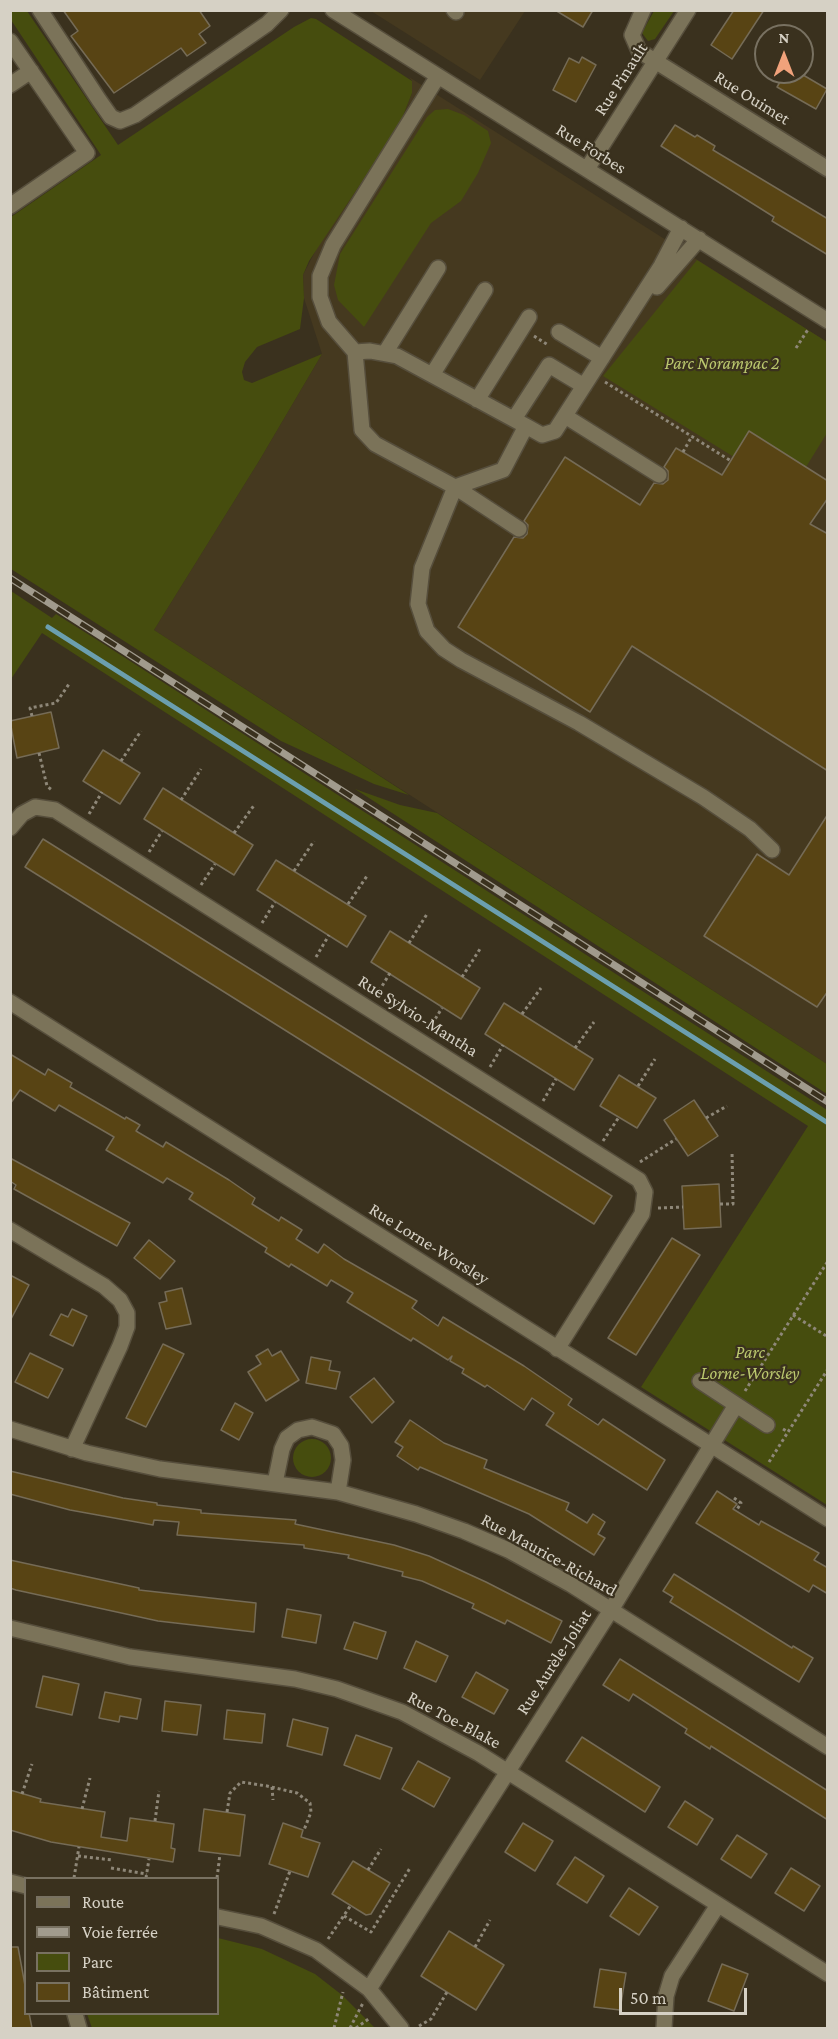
<!DOCTYPE html>
<meta charset="utf-8">
<style>
body{margin:0}
#map{position:relative;width:838px;height:2039px;overflow:hidden;background:#3a311e;font-family:"Crimson Pro",serif}
canvas{display:block}
.frame{position:absolute;inset:0;border:12px solid #d6d1c5;pointer-events:none}
.legend{position:absolute;left:24px;top:1877px;width:195px;height:138px;box-sizing:border-box;background:#3a311e;border:2px solid #787161;margin:0;padding:8px 10px;list-style:none;font-size:18px;color:#d6d1c5}
.legend li{display:flex;align-items:center;gap:12px;height:30px}
.legend b{width:30px;border:2px solid #787161}
.north{position:absolute;left:754px;top:24px;width:60px;height:60px;box-sizing:border-box;background:#3a311e;border:2px solid #787161;border-radius:50%;rotate:0deg;font-size:16px;font-weight:700;line-height:24px;text-align:center;color:#d6d1c5}
.north::after{content:'';display:block;margin:auto;width:21px;height:27px;background:#f1a27b;clip-path:polygon(50% 0,100% 100%,50% 72%,0 100%)}
.scale{position:absolute;left:619px;top:1988px;width:128px;height:27px;box-sizing:border-box;border:3px solid #d6d1c5;border-top:0;padding-left:8px;font-size:18px;line-height:21px;white-space:nowrap;color:#d6d1c5;-webkit-text-stroke:4px #3a311e;paint-order:stroke}
</style>
<div id="map">
<canvas width="838" height="2039"></canvas>
<div class="frame"></div>
<ul class="legend">
<li><b style="height:8px;background:#7b7359"></b>Route</li>
<li><b style="height:8px;background:#a19b8d"></b>Voie ferrée</li>
<li><b style="height:16px;background:#464d0e"></b>Parc</li>
<li><b style="height:16px;background:#584414"></b>Bâtiment</li>
</ul>
<div class="north">N</div>
<div class="scale">50 m</div>
</div>
<script>
const context = document.querySelector('canvas').getContext('2d');
context.lineJoin = 'round';
function paint(path, color) { context.fillStyle = color; context.fill(path, 'evenodd'); }
const shape = rows => new Path2D(rows.map(r => 'M' + r).join(''));
function strokePath(path, color, width, dash) { context.strokeStyle = color; context.lineWidth = width; context.lineCap = dash ? 'butt' : 'round'; context.setLineDash(dash || []); context.stroke(path); }
function label(font, color, halo, rows, align = 'center') {
  context.font = font + ' "Crimson Pro",serif'; context.lineWidth = 4.5; context.setLineDash([]); context.textBaseline = 'middle'; context.strokeStyle = halo; context.fillStyle = color; for (const [text, x, y, turn = 0] of rows) {
    context.save(); context.translate(x, y); context.rotate((+turn || 0) * Math.PI / 180); context.textAlign = isNaN(turn) ? turn : align; if (halo) context.strokeText(text, 0, 0); context.fillText(text, 0, 0); context.restore();
  }
}
paint(shape([
 [371,11,525,11,480,80],
 [409,77,827,342,827,1064,154,630,259,461,322,354,304,298,303,275,320,242,399,126,412,93,412,81]
]), '#45391f');
paint(shape([
 [10,11,27,11,118,145,294,27,311,18,316,19,412,81,412,93,399,126,309,261,303,275,304,298,300,329,257,347,245,362,242,372,244,380,252,383,322,354,259,461,154,630,409,795,374,784,281,741,11,569,11,217,101,155,11,20],
 [654,11,674,11,655,39,648,41,642,33],
 [448,109,464,115,488,131,491,143,478,173,461,201,431,223,364,327,338,300,334,285,340,254,427,117,435,110],
 [697,260,827,342,827,433,806,467,734,457,603,376],
 [11,591,52,618,56,614,102,643,827,1110,827,1505,641,1387,808,1126,42,633,11,679],
 [355,789,400,805,437,813,827,1064,827,1094],
 '293 1458a19 19 0 1 1 38 0a19 19 0 1 1-38 0Z',
 [218,1938,262,1949,315,1974,342,1995,375,2028,92,2028,87,2014,218,2014]
]), '#464d0e');
strokePath(shape([
 [48,627,828,1123]
]), '#6b9faf', 5);
const building = shape([
 [63,10,199,10,210,26,199,34,206,43,187,56,181,48,114,93,71,36,78,31,63,10],
 [555,10,593,10,583,27,555,10],
 [734,10,764,10,732,59,711,45,734,10],
 [582,57,596,65,576,102,553,90,569,58,579,63,582,57],
 [786,72,798,72,827,89,816,109,777,87,786,72],
 [675,125,695,137,697,135,715,146,713,150,828,219,828,255,772,221,774,217,661,146,675,125],
 [749,431,828,481,828,498,810,524,828,534,828,771,632,646,590,712,458,627,514,537,523,538,527,534,528,525,524,521,565,457,640,505,654,483,663,484,668,480,668,471,664,467,676,448,722,475,749,431],
 [51,712,59,748,17,758,10,721,51,712],
 [103,750,140,773,120,804,83,781,103,750],
 [163,788,253,845,234,875,144,819,163,788],
 [828,814,828,991,817,1007,704,936,757,854,789,875,828,814],
 [43,839,612,1196,594,1224,25,867,43,839],
 [276,860,366,916,347,947,257,890,276,860],
 [390,931,480,988,461,1019,371,962,390,931],
 [504,1003,593,1059,574,1090,485,1034,504,1003],
 [10,1054,45,1075,48,1069,72,1083,70,1087,125,1119,126,1117,140,1125,136,1131,163,1147,166,1142,229,1180,255,1198,252,1204,279,1221,281,1217,302,1230,296,1239,318,1253,324,1244,344,1259,417,1301,412,1308,438,1326,443,1317,524,1366,572,1399,568,1405,598,1425,603,1419,665,1460,647,1490,546,1425,554,1413,532,1398,524,1410,487,1385,485,1387,462,1373,464,1369,450,1361,452,1356,448,1360,413,1338,411,1341,347,1302,353,1293,331,1280,327,1286,291,1264,289,1267,265,1252,267,1248,189,1199,193,1193,167,1178,163,1183,106,1150,114,1137,59,1105,55,1111,20,1090,10,1104,10,1054],
 [619,1075,656,1098,637,1128,600,1106,619,1075],
 [694,1100,718,1136,688,1156,664,1120,694,1100],
 [10,1158,130,1223,117,1246,14,1189,16,1185,10,1181,10,1158],
 [719,1184,721,1227,684,1229,682,1186,719,1184],
 [672,1238,700,1255,636,1355,608,1338,672,1238],
 [149,1240,175,1261,160,1279,134,1258,149,1240],
 [10,1275,29,1285,10,1321,10,1275],
 [182,1288,191,1324,166,1329,159,1303,167,1301,165,1292,182,1288],
 [72,1309,87,1316,73,1346,50,1335,61,1314,68,1317,72,1309],
 [163,1344,184,1354,146,1427,126,1418,163,1344],
 [268,1349,272,1356,281,1351,299,1380,266,1401,248,1372,261,1364,256,1356,268,1349],
 [30,1353,63,1369,48,1398,15,1382,30,1353],
 [311,1357,331,1361,329,1370,340,1372,336,1389,306,1383,311,1357],
 [374,1378,394,1402,372,1423,350,1397,374,1378],
 [235,1403,253,1413,239,1440,221,1430,235,1403],
 [410,1420,444,1443,487,1460,484,1468,569,1503,566,1510,587,1523,593,1514,605,1522,598,1534,605,1538,594,1555,529,1514,420,1467,418,1470,397,1456,403,1447,395,1442,410,1420],
 [10,1471,123,1498,157,1503,157,1505,201,1510,201,1513,296,1520,295,1524,394,1545,429,1556,486,1582,562,1621,551,1643,507,1620,505,1624,472,1608,474,1604,422,1581,402,1576,403,1572,348,1558,349,1555,304,1548,304,1545,177,1535,179,1522,154,1520,153,1525,70,1510,10,1494,10,1471],
 [717,1491,737,1504,733,1509,759,1525,761,1521,819,1553,814,1560,828,1568,828,1594,813,1585,809,1592,696,1523,717,1491],
 [10,1560,139,1588,139,1590,256,1603,254,1632,158,1621,16,1590,10,1588,10,1560],
 [674,1574,792,1648,793,1646,813,1658,799,1682,670,1602,673,1597,663,1591,674,1574],
 [287,1609,321,1615,316,1643,282,1637,287,1609],
 [354,1622,386,1632,377,1659,344,1649,354,1622],
 [416,1641,448,1656,436,1682,404,1668,416,1641],
 [620,1659,828,1791,828,1820,711,1746,710,1749,685,1733,687,1729,633,1694,629,1701,603,1685,620,1659],
 [476,1672,508,1690,494,1714,462,1697,476,1672],
 [43,1676,79,1684,72,1715,36,1707,43,1676],
 [105,1692,141,1699,137,1719,120,1716,119,1722,99,1718,105,1692],
 [165,1701,201,1705,197,1735,162,1731,165,1701],
 [227,1710,265,1714,262,1743,224,1739,227,1710],
 [293,1719,328,1728,322,1755,287,1746,293,1719],
 [356,1735,392,1748,380,1779,344,1765,356,1735],
 [582,1737,660,1787,645,1812,566,1761,582,1737],
 [418,1761,450,1778,434,1807,402,1789,418,1761],
 [10,1790,41,1799,40,1802,105,1812,101,1837,127,1841,130,1818,174,1824,171,1848,175,1849,173,1862,51,1842,10,1830,10,1790],
 [685,1801,713,1819,697,1845,668,1827,685,1801],
 [204,1809,245,1815,240,1856,199,1851,204,1809],
 [283,1823,303,1830,301,1837,320,1843,308,1877,269,1864,283,1823],
 [523,1823,553,1841,535,1871,505,1852,523,1823],
 [737,1835,767,1854,751,1878,721,1859,737,1835],
 [575,1857,604,1876,587,1903,557,1884,575,1857],
 [353,1861,390,1883,371,1914,366,1915,332,1894,353,1861],
 [791,1868,820,1886,804,1911,775,1893,791,1868],
 [629,1888,658,1907,639,1935,610,1916,629,1888],
 [449,1931,504,1965,476,2010,421,1976,449,1931],
 [10,1947,18,1947,26,1991,26,2013,29,2013,32,2028,10,2028,10,1947],
 [722,1964,748,1974,734,2011,708,2001,722,1964],
 [600,1969,626,1973,620,2010,594,2007,600,1969]
]);
paint(building, '#584414');
strokePath(building, '#756b56', 1.5);
const minor = shape([
 [40,10,99,100,111,117,120,121,135,115,267,24,281,10],
 [333,10,828,321],
 [454,10,456,12],
 [643,10,632,35,639,51,828,169],
 [10,41,87,153,10,206],
 [10,85,31,71],
 [587,169,688,10],
 [657,287,699,239],
 [559,332,602,358],
 [355,352,362,430,375,444,455,487,503,470,526,426,397,356,370,351,355,352,329,322,320,297,320,276,333,245,438,76],
 [385,353,438,268],
 [432,375,485,290],
 [477,400,529,317],
 [565,416,659,475],
 [514,419,549,365,584,386],
 [526,426,542,435,555,431,661,266,681,228],
 [519,529,455,487,422,568,418,604,427,631,444,649,461,660,579,723,703,797,750,829,772,850],
 [10,828,22,814,35,807,55,810,639,1180,645,1192,642,1214,557,1349],
 [10,1002,828,1519],
 [10,1230,104,1286,120,1300,127,1313,127,1327,120,1346,72,1449],
 [700,1381,767,1425],
 [10,1429,87,1453,160,1469,338,1492,416,1514,464,1531,508,1550,570,1584,828,1747],
 [275,1483,282,1449,287,1438,298,1430,312,1427,333,1434,341,1446,343,1460,338,1492],
 [10,1628,130,1657,295,1679,337,1689,402,1712,478,1753,828,1974],
 [10,1882,26,1886],
 [218,1917,261,1926,316,1950,369,1989,401,2028],
 [369,1989,611,1610,736,1405],
 [75,2014,79,2028],
 [664,2028,666,1996,672,1976,718,1905]
]);
strokePath(minor, '#564e3c', 18);
strokePath(shape([
 [534,336,548,345],
 [796,348,809,328],
 [605,382,731,461],
 [683,452,692,436],
 [32,716,30,708,56,703,69,684],
 [39,753,47,786,53,791],
 [121,761,141,731],
 [181,800,201,769],
 [89,814,102,792],
 [234,833,255,804],
 [149,852,162,831],
 [294,871,314,841],
 [201,885,215,864],
 [348,904,367,876],
 [262,923,275,902],
 [409,943,427,914],
 [316,957,329,935],
 [462,977,480,949],
 [376,996,390,973],
 [522,1014,541,988],
 [429,1029,442,1008],
 [575,1048,594,1022],
 [490,1067,503,1045],
 [638,1086,655,1059],
 [543,1101,556,1079],
 [706,1118,727,1106],
 [603,1141,619,1117],
 [640,1162,676,1139],
 [720,1204,733,1204,732,1151],
 [658,1208,683,1207],
 [793,1315,828,1337],
 [745,1391,828,1261],
 [783,1429,788,1432,828,1369],
 [769,1462,788,1432],
 [734,1498,741,1503,736,1511],
 [272,1787,273,1800],
 [22,1794,32,1764],
 [82,1809,90,1778],
 [227,1812,230,1793,241,1782,267,1786,297,1793,310,1803,311,1812,304,1830],
 [155,1821,159,1791],
 [10,1830,11,1830],
 [78,1856,112,1860],
 [111,1868,147,1874],
 [368,1870,381,1849],
 [74,1878,79,1847],
 [146,1878,149,1859],
 [217,1878,220,1854],
 [274,1914,290,1871],
 [344,1916,371,1932,410,1868],
 [328,1939,351,1905],
 [475,1947,490,1920],
 [419,2026,431,2019,447,1992],
 [334,2028,343,1992],
 [350,2028,363,2003],
 [356,2028,370,2018]
]), '#8e8778', 3, [3, 3]);
strokePath(minor, '#7b7359', 15);
const rail = shape([
 [10,578,828,1102]
]);
strokePath(rail, '#a19b8d', 7);
strokePath(rail, '#3a311e', 4.5, [14]);
label('18px', '#d6d1c5', '#3a311e', [
 ["Rue Pinault",621,79,-57],
 ["Rue Ouimet",752,98,32],
 ["Rue Forbes",591,149,32],
 ["Rue Sylvio-Mantha",418,1016,32],
 ["Rue Lorne-Worsley",429,1244,32],
 ["Rue Maurice-Richard",549,1555,29],
 ["Rue Aurèle-Joliat",554,1662,-57],
 ["Rue Toe-Blake",454,1720,28]
]);
label('italic 18px', '#bbc86e', '#3a311e', [
 ["Parc Norampac 2",722,363],
 ["Parc",750,1352],
 ["Lorne-Worsley",750,1373]
]);
</script>
